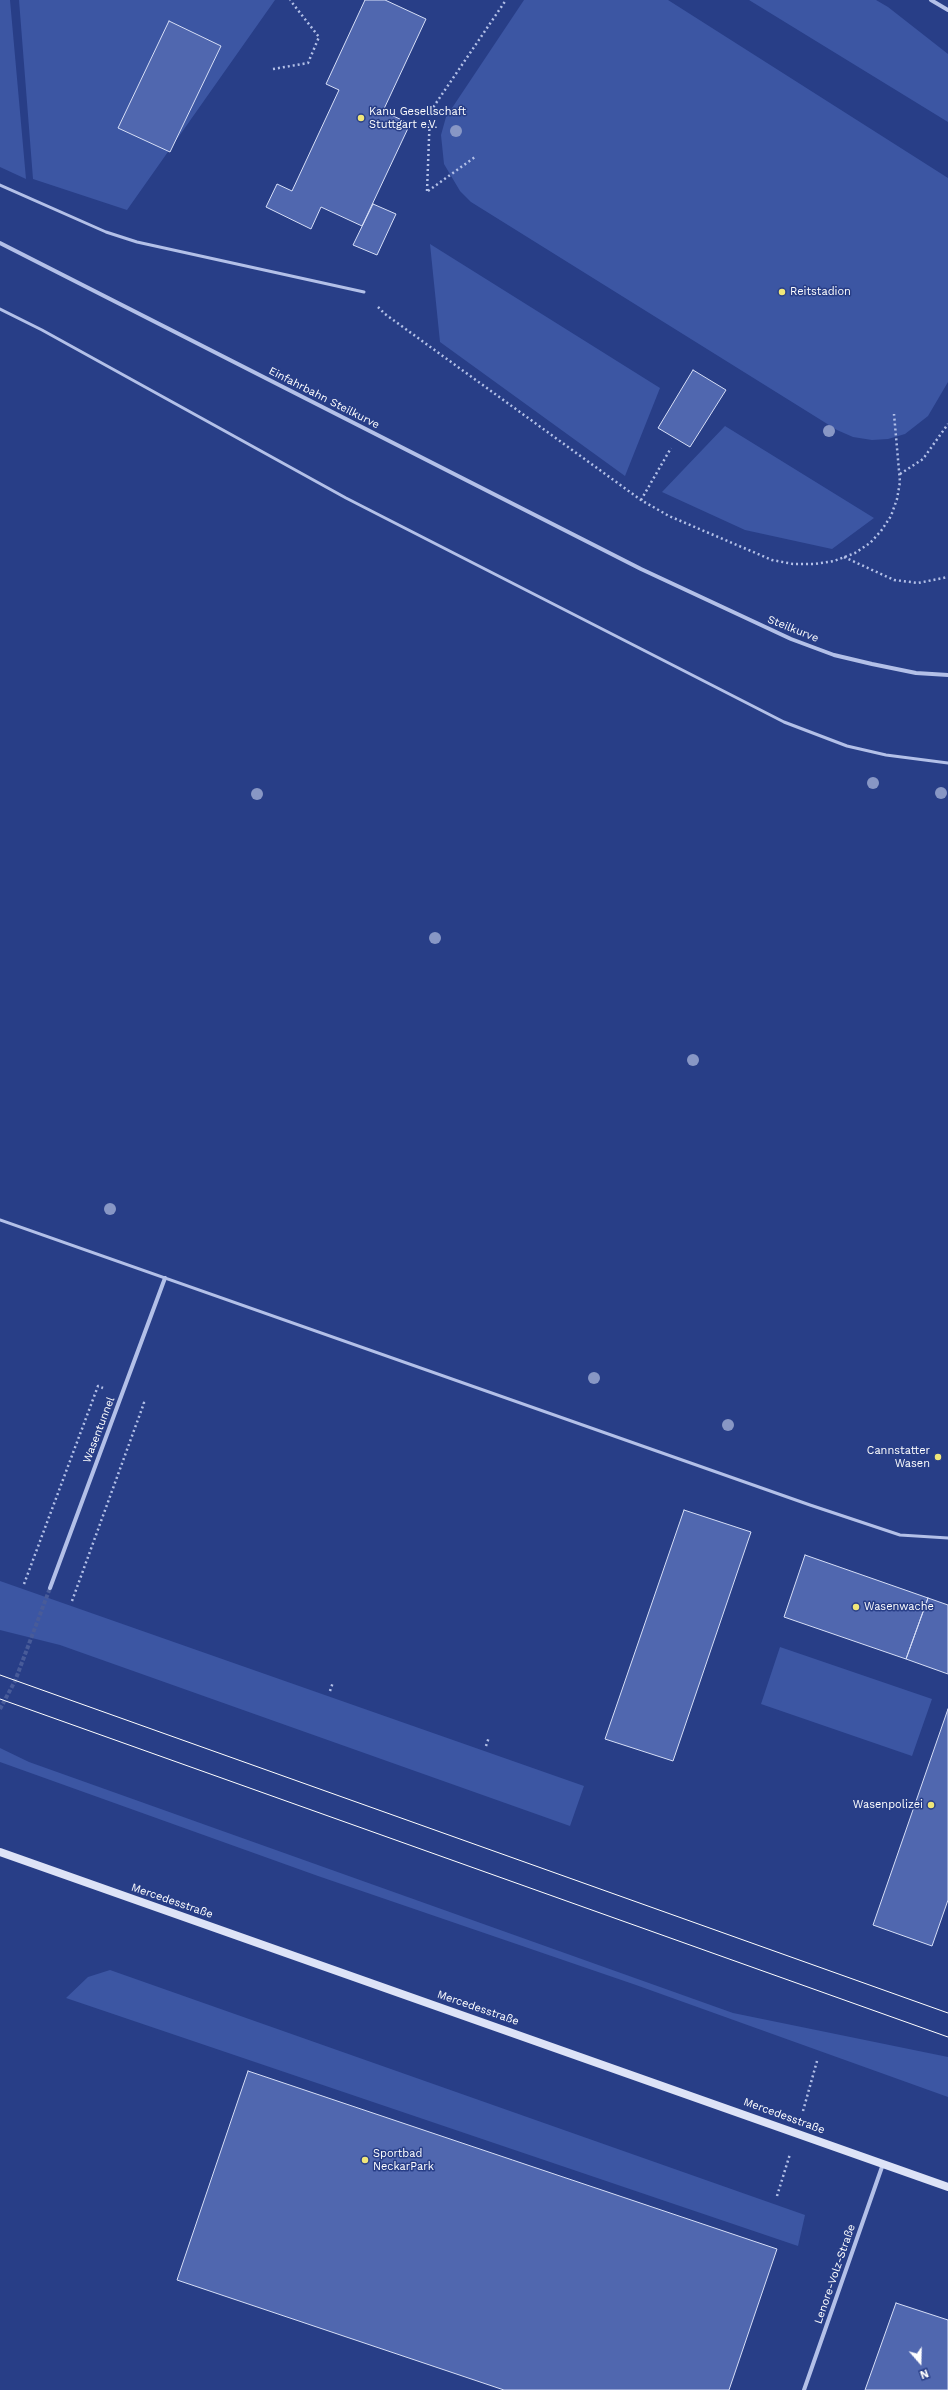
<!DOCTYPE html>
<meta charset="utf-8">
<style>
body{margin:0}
#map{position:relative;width:948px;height:2390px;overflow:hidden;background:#283e87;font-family:"Work Sans",sans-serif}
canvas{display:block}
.north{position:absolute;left:900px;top:2342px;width:40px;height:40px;-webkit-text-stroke:3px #283e87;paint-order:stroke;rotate:160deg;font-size:11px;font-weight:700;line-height:16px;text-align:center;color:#fff}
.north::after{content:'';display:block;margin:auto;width:14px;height:18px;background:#fff;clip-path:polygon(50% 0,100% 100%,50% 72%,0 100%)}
</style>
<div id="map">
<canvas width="948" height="2390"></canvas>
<div class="north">N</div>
</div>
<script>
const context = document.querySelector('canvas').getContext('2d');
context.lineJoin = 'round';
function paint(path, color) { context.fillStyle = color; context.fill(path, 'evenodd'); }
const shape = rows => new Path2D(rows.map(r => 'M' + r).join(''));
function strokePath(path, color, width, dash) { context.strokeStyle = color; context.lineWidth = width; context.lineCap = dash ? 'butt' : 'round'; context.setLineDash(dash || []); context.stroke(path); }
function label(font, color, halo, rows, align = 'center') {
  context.font = font + ' "Work Sans",sans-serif'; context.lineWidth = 3; context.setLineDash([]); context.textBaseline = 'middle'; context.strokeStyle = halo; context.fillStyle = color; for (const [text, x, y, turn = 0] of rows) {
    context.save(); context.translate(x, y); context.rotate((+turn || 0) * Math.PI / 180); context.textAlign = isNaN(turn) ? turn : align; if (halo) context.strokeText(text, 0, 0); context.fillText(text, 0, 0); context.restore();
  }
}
paint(shape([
 [0,0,10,0,26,179,0,167],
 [19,0,275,0,127,210,33,179],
 [524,0,668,0,948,178,948,382,928,416,905,434,888,439,872,440,853,437,837,430,471,202,460,191,444,164,441,135,446,117],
 [749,0,876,0,888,7,948,54,948,122],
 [430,244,660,388,625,476,440,342],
 [725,426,874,518,832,549,745,530,662,492],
 [0,1581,584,1786,570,1826,60,1645,0,1630],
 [780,1647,932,1699,912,1756,761,1704],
 [0,1748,29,1762,733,2013,948,2057,948,2097,636,1985,318,1876,0,1762],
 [110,1970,805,2215,798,2246,66,1998,88,1977]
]), '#3c56a3');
const building = shape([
 [365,0,385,0,426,19,383,111,410,124,362,226,321,207,311,229,266,207,277,184,292,191,339,90,326,84,365,0],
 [169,21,221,46,170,152,118,128,169,21],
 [373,204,396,214,377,255,353,245,373,204],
 [693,370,726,390,690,447,658,428,693,370],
 [684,1510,751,1532,673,1761,605,1739,684,1510],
 [805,1555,928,1598,906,1659,784,1617,805,1555],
 [928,1598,948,1605,948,1674,906,1659,928,1598],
 [948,1709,948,1900,932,1946,873,1925,948,1709],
 [248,2071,777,2249,729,2390,504,2390,177,2280,248,2071],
 [896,2303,948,2320,948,2390,865,2390,896,2303]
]);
paint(building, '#5067af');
strokePath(building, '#d7dff7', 1);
strokePath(shape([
 [0,1709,15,1681,50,1588]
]), '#485b99', 4, [4, 2]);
strokePath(shape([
 [273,69,308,63,319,37,290,0],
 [427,191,430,112,506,0],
 [428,191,475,157],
 [378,307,385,314,641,500,669,516,772,560,793,564,814,564,834,561,855,553,870,543,881,531,891,516,897,499,900,482,894,414],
 [900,474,923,459,948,424],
 [641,500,671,448],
 [844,557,894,580,918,583,948,577],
 [24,1584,98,1386,103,1388],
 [72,1601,144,1403,141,1402],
 [330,1691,333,1682],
 [486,1746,489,1737],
 [803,2111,817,2061],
 [777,2196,790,2154]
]), '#b3c0e8', 2.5, [2, 3]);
strokePath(shape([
 [0,185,106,232,137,242,364,292],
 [0,309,42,330,346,498,784,722,847,746,886,755,948,763],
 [0,1220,810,1505,900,1535,948,1538]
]), '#b3c0e8', 3);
strokePath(shape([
 [931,0,948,10],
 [0,243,641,569,791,639,834,655,872,664,916,673,948,675],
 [50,1588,165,1278],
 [804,2390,883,2164]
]), '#b3c0e8', 4);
strokePath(shape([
 [0,1852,948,2187]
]), '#dde3f7', 8);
strokePath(shape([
 [0,1675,948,2013],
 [0,1699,948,2037]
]), '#fff', 1);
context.fillStyle = '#8897c5';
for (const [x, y] of [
 [456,131],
 [829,431],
 [873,783],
 [941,793],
 [257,794],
 [435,938],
 [693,1060],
 [110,1209],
 [594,1378],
 [728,1425]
]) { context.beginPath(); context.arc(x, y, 6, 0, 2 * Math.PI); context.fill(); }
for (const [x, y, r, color] of [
 [361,118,4,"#f0e679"],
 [782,292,4,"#f0e679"],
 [938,1457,4,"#f0e679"],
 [856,1607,4,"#f0e679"],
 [931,1805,4,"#f0e679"],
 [365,2160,4,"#f0e679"]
]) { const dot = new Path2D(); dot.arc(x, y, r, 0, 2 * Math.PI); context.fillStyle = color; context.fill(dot); strokePath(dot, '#283e87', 1.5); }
label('11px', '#fff', '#283e87', [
 ["Kanu Gesellschaft",369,112],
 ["Stuttgart e.V.",369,125],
 ["Reitstadion",790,292],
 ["Cannstatter",930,1451,"right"],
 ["Wasen",930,1464,"right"],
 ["Wasenwache",864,1607],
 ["Wasenpolizei",923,1805,"right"],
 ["Sportbad",373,2154],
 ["NeckarPark",373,2167]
], 'left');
label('11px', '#fff', '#283e87', [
 ["Einfahrbahn Steilkurve",324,398,27],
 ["Steilkurve",793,629,22],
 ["Wasentunnel",99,1430,-69],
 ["Mercedesstraße",172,1901,19],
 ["Mercedesstraße",478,2008,19],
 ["Mercedesstraße",784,2116,20],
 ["Lenore-Volz-Straße",835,2274,-71]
]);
</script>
